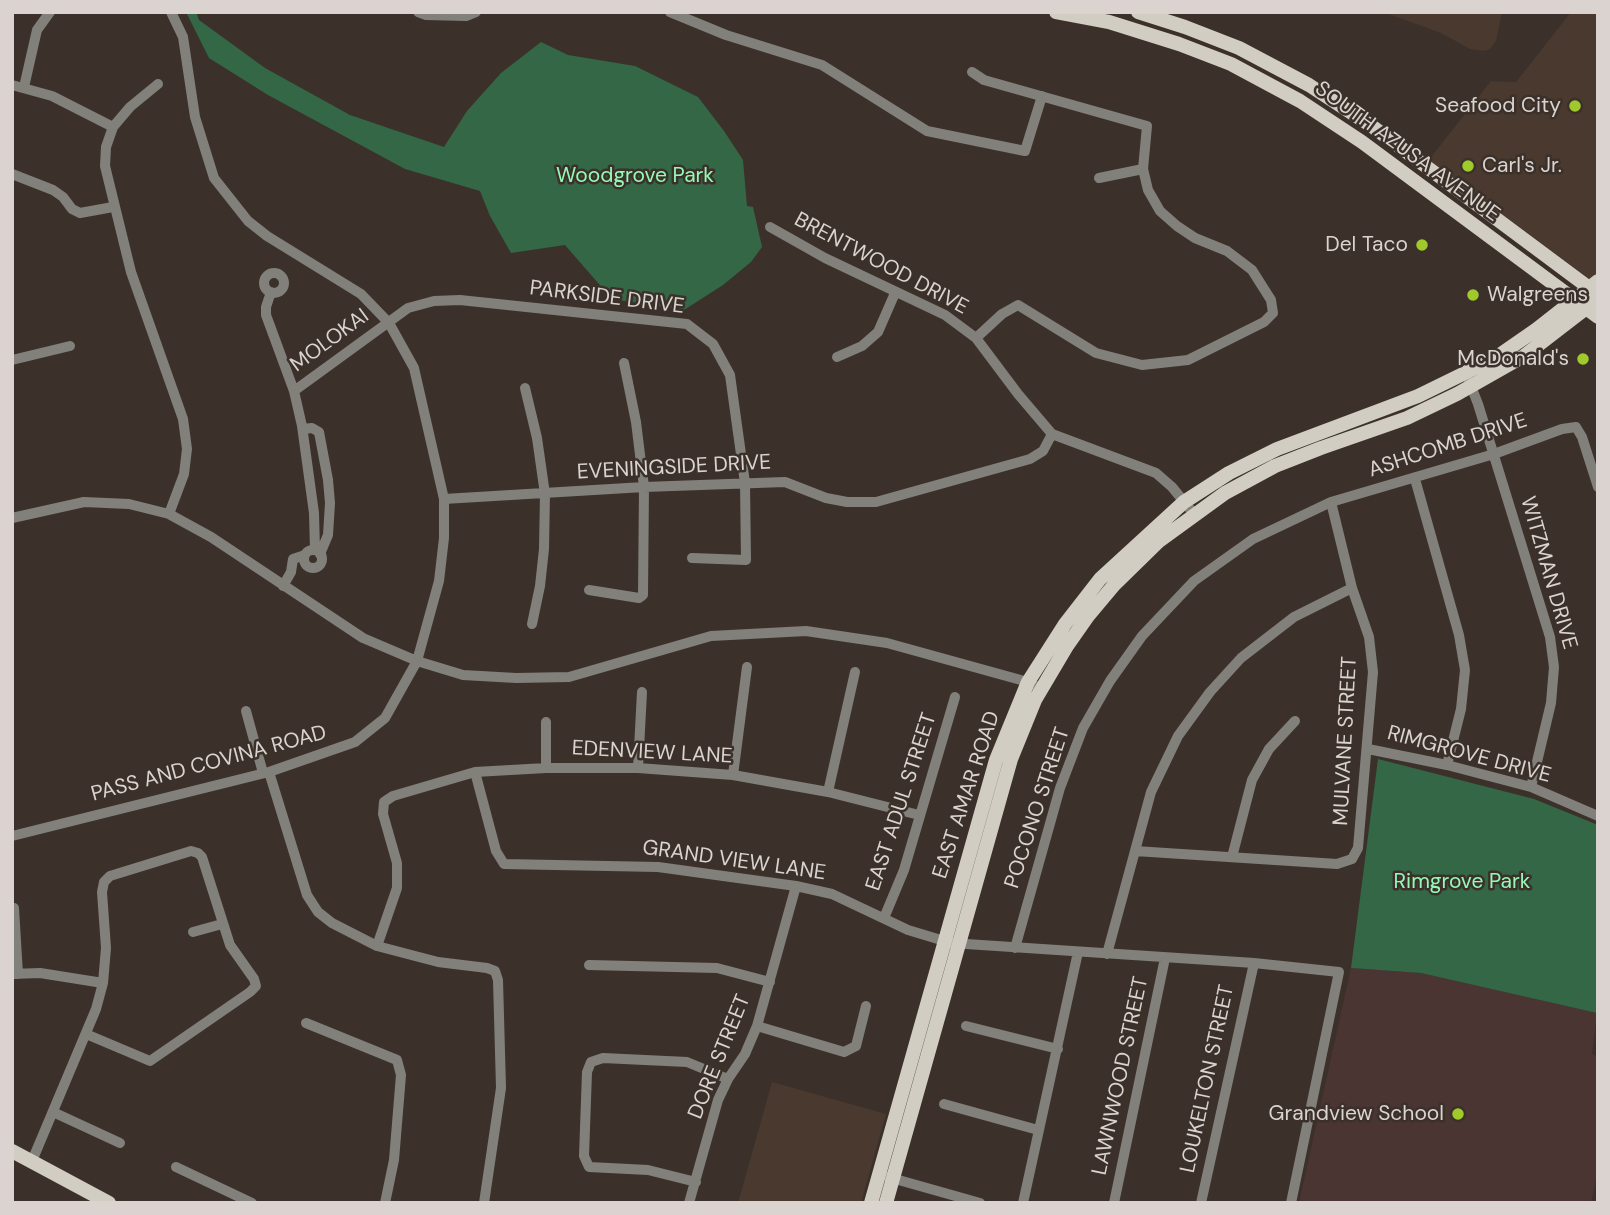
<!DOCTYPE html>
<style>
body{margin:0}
#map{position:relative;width:1610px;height:1215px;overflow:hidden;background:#3b312a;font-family:"DM Sans",sans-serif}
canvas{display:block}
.frame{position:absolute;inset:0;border:14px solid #dad3cf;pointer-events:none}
</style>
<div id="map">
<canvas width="1610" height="1215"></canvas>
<div class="frame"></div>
</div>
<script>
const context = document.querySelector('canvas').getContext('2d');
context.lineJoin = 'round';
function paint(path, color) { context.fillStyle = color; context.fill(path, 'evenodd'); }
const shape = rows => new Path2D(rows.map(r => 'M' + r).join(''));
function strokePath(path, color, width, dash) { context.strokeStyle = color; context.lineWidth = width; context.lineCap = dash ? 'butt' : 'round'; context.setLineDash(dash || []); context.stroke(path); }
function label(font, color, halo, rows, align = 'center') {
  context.font = font + ' "DM Sans",sans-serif'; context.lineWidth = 5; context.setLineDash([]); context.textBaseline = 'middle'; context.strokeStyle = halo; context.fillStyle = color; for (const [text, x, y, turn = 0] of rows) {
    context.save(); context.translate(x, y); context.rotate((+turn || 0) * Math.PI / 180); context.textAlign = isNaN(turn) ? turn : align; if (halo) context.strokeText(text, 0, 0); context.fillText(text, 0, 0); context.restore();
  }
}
paint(shape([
 [1383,12,1502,12,1496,41,1490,49,1484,51,1470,49,1441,33],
 [1571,12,1598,12,1598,281,1590,289,1424,166,1491,81,1516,82],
 [772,1082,886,1114,861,1203,738,1203]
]), '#49392e');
paint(shape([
 [1351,968,1421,973,1597,1013,1592,1054,1598,1057,1598,1170,1591,1203,1299,1203]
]), '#4a3532');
paint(shape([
 [186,12,196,12,199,20,265,68,350,115,444,147,467,111,501,73,541,42,568,55,635,66,698,97,724,131,743,160,747,206,753,207,762,247,751,262,723,285,684,310,612,299,565,245,511,253,490,216,480,191,405,169,268,95,209,58],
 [1378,759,1534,799,1598,825,1597,1013,1421,973,1351,968]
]), '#346746');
strokePath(shape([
 [418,12,426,15,466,16,476,12],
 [670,12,726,35,822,65,927,131,1025,151,1042,96],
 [972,72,984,80,1147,126,1143,169,1148,190,1160,211,1177,226,1195,238,1227,251,1252,270,1271,300,1273,313,1264,322,1188,360,1142,365,1096,353,1018,305,1002,314,976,338],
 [158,84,130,107,113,127,106,147,105,166,131,272,183,419,187,449,184,474,169,514],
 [12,85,52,96,113,127],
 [24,87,37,30,50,12],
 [12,174,53,190,63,197,72,209,80,213,113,207],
 [1099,178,1143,169],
 [770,227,825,258,945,315,976,338,1018,394,1052,434,1156,473,1172,487,1194,514],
 '264 283a10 10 0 1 1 20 0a10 10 0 1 1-20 0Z',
 [271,292,266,307,266,315,294,391,302,426,314,513,315,550],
 [837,357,862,346,878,332,895,293],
 [12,360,70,346],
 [1469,381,1478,404,1550,637,1554,667,1551,703,1531,787],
 [525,388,537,438,545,494,544,549,540,586,532,624],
 [294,391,408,308,434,301,460,300,687,324,713,344,730,375,745,483,746,560,692,558],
 [303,429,312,428,319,432,328,480,330,503,328,535,320,554],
 [1415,479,1459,635,1465,670,1461,709,1447,765],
 [444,499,644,487,785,482,826,498,847,502,876,502,1030,459,1043,451,1052,434],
 [12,518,84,502,129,504,169,514,211,537,363,638,417,661,463,675,516,678,569,677,711,636,806,631,887,643,1028,682,1041,689],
 '304 559a9 9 0 1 1 18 0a9 9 0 1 1-18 0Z',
 [283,586,291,572,293,559,305,555],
 [589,590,639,598,643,595,644,487,636,422,624,363],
 [246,711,263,773],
 [1368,749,1447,765,1531,787,1598,816],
 [546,768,546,722],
 [638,768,642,692],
 [269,772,307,895,318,912,332,923,377,946,438,962,487,968,495,971,498,980,501,1088,484,1203],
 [475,772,496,851,504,864,658,867,796,886,832,894,908,930,951,943,1254,963,1339,972,1291,1203],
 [733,775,747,667],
 [828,792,855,672],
 [12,836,269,772,355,742,385,718,417,661,439,581,444,538,444,499,414,368,389,323,361,294,267,236,248,221,214,178,195,117,183,37,171,12],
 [1135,851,1337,864,1352,859,1358,848,1373,672,1369,637,1352,588,1331,502],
 [1232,857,1252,780,1269,749,1295,721],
 [14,908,18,974],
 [884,918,904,870,955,697],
 [193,932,222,924],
 [377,946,397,888,397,863,383,814,384,802,393,796,475,772,546,768,638,768,733,775,828,792,919,815],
 [1015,948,1060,788,1083,728,1110,681,1142,636,1194,581,1253,539,1331,502,1494,454,1562,429,1576,427,1582,437,1598,487],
 [1107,954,1151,792,1178,736,1210,692,1241,658,1294,617,1352,588],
 [589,965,717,968,770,982],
 [12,974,40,973,103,983],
 [306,1023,397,1060,401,1075,394,1160,385,1203],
 [757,1026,844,1052,856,1046,866,1006],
 [966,1026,1058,1049],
 [944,1104,1038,1130],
 [53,1112,120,1143],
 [32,1161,96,1009,103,983,106,948,102,892,104,882,110,876,191,851,198,853,202,857,230,945,254,979,256,986,250,992,150,1061,86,1034],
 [176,1167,252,1203],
 [888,1177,980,1203],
 [696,1182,648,1170,589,1167,584,1156,587,1072,591,1062,603,1058,687,1062,728,1079],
 [689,1203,718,1100,728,1079,745,1054,757,1026,796,886],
 [1023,1203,1078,952],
 [1114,1203,1165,958],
 [1201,1203,1254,963]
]), '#82807b', 10);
strokePath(shape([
 [1056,12,1109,22,1179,44,1231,64,1300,101,1362,142,1598,317],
 [1138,12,1185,27,1239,48,1309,85,1373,127,1596,293],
 [12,1151,109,1203],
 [871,1203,996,760,1028,682,1065,624,1100,579,1184,502,1229,473,1277,449,1418,396,1465,373,1501,354,1537,329,1598,281],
 [886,1203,1011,759,1035,700,1067,646,1088,616,1114,585,1159,541,1225,493,1275,466,1321,448,1407,418,1457,394,1524,356,1598,299]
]), '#d1cdc2', 14);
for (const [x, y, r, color] of [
 [1575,106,7,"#a0c92b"],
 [1468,166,7,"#a0c92b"],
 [1422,245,7,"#a0c92b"],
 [1473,295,7,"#a0c92b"],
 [1583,359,7,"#a0c92b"],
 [1458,1114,7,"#a0c92b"]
]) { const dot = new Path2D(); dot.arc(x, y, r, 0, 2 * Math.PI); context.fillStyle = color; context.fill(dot); strokePath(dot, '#3b312a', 2.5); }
label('21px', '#dad3cf', '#3b312a', [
 ["Seafood City",1561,106],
 ["Carl's Jr.",1482,166,"left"],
 ["Del Taco",1408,245],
 ["Walgreens",1487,295,"left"],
 ["McDonald's",1569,359],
 ["Grandview School",1444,1114]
], 'right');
label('21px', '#dad3cf', '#3b312a', [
 ["SOUTH AZUSA AVENUE",1407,152,36],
 ["BRENTWOOD DRIVE",881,264,28],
 ["PARKSIDE DRIVE",607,298,7],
 ["MOLOKAI",330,341,-36],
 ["ASHCOMB DRIVE",1448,446,-18],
 ["EVENINGSIDE DRIVE",674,468,-3],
 ["WITZMAN DRIVE",1548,573,74],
 ["MULVANE STREET",1346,741,-87],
 ["EDENVIEW LANE",652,753,3],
 ["RIMGROVE DRIVE",1469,755,15],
 ["PASS AND COVINA ROAD",209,764,-15],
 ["EAST AMAR ROAD",967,795,-72],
 ["EAST ADUL STREET",902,802,-72],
 ["POCONO STREET",1038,808,-72],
 ["GRAND VIEW LANE",734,861,8],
 ["DORE STREET",720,1057,-68],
 ["LAWNWOOD STREET",1121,1076,-78],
 ["LOUKELTON STREET",1208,1079,-78]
]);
label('21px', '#93fab6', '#3b312a', [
 ["Woodgrove Park",635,176],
 ["Rimgrove Park",1462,882]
]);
</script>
